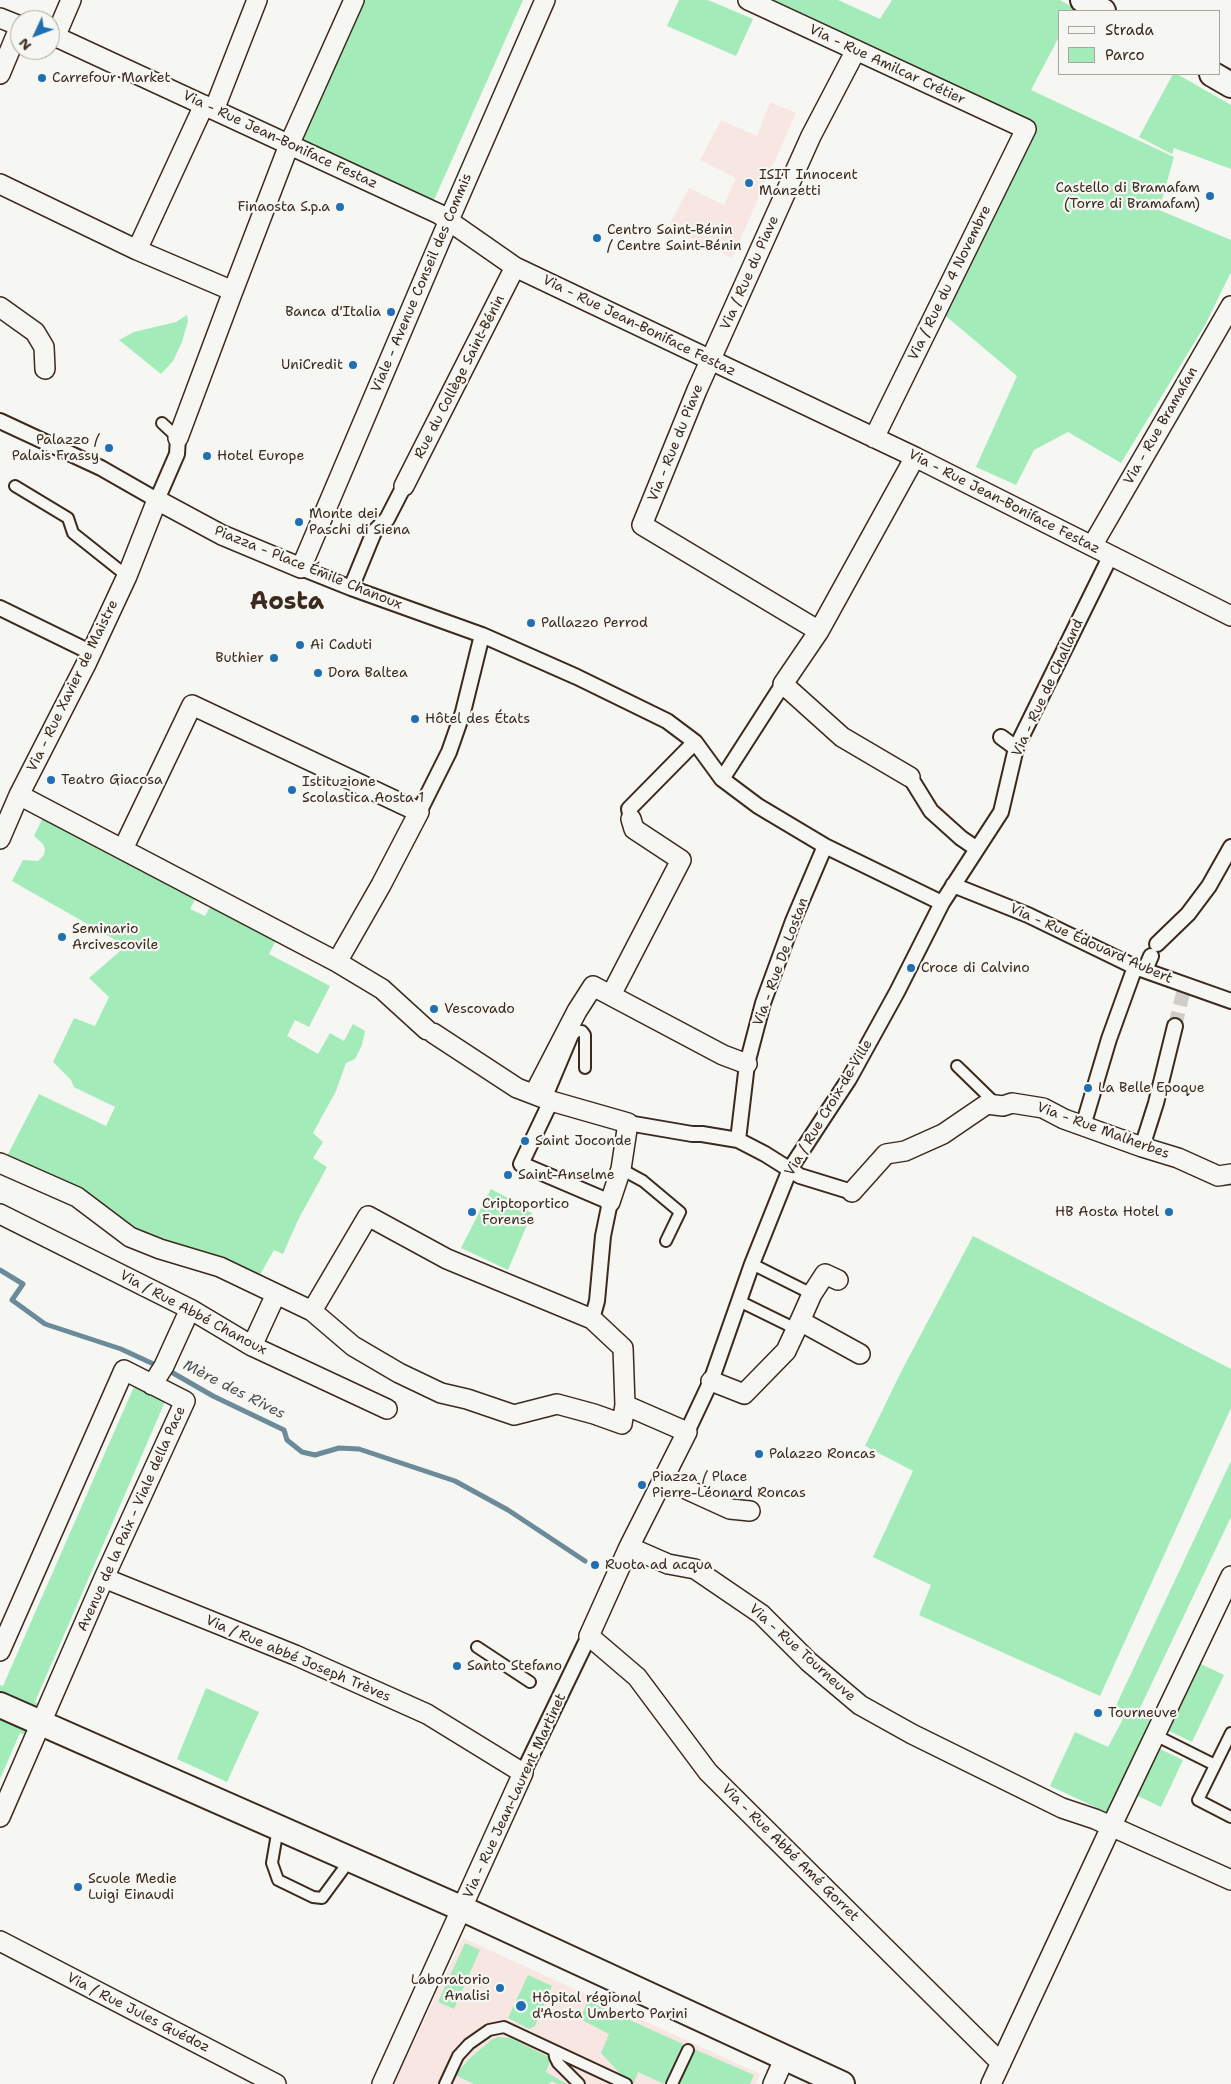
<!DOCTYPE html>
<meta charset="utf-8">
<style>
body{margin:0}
#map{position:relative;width:1231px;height:2084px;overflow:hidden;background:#f6f6f2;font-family:"Shantell Sans",sans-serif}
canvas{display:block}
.legend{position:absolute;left:1058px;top:10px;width:162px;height:65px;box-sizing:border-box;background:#f6f6f2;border:1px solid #aba49d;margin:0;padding:6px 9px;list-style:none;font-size:15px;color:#3b2a1e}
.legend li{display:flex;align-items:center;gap:10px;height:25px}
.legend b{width:25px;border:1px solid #aba49d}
.north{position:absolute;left:10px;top:10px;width:50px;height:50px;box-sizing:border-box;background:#f6f6f2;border:1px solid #aba49d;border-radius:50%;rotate:227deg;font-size:14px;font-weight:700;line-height:20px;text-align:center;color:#3b2a1e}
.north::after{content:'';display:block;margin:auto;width:18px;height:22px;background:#1f6fb2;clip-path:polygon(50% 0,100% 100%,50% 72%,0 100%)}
</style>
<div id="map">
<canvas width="1231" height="2084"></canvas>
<ul class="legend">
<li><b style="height:6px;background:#f6f6f2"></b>Strada</li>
<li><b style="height:14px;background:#a3ecba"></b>Parco</li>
</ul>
<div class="north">N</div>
</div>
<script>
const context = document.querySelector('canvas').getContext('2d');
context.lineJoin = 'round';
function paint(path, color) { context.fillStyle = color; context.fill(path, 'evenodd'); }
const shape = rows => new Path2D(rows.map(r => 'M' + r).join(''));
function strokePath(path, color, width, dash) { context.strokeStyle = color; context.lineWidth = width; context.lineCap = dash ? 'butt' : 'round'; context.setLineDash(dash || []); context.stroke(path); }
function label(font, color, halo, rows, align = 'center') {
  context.font = font + ' "Shantell Sans",sans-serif'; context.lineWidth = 4.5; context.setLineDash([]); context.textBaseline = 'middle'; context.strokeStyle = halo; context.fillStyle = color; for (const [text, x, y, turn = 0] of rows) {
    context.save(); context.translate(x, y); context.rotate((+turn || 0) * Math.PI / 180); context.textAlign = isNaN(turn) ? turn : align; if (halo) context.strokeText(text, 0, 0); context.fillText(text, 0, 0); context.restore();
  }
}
paint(shape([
 [770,102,796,113,732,258,668,227,689,188,724,205,736,178,700,160,721,120,757,136],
 [463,1938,760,2074,756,2084,394,2084]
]), '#f8e6e2');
paint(shape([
 [361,0,523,0,434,200,299,140],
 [679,0,708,0,753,19,736,56,667,26],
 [763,0,838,0,880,19,892,0,1060,0,1074,8,1073,11,1060,11,1060,35,1031,90,1174,157,1159,210,1231,240,1231,272,1205,325,1121,463,1068,432,1034,450,1016,485,976,467,1017,376,941,312,1034,127],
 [1173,74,1177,74,1231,105,1231,169,1174,148,1172,154,1139,137],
 [187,315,188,321,182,342,173,361,161,374,119,340,134,332,176,322],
 [45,813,195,899,190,909,205,916,210,907,277,938,269,954,330,986,309,1027,295,1020,287,1036,318,1054,330,1033,344,1041,353,1024,365,1031,362,1045,355,1059,346,1063,336,1091,313,1133,323,1142,313,1158,327,1167,298,1220,283,1254,274,1250,257,1280,133,1233,5,1160,39,1094,106,1126,115,1107,74,1087,71,1080,53,1062,74,1018,95,1026,109,997,89,978,126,946,12,881,23,860,38,861,44,855,45,849,43,844,34,836],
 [491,1189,508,1198,507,1202,532,1213,508,1270,461,1248],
 [973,1236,1231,1369,1231,1408,1100,1696,919,1615,931,1585,873,1557,913,1471,865,1446,902,1370],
 [136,1382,167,1397,35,1702,48,1709,35,1739,20,1733,0,1779,0,1685,3,1686],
 [1231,1461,1231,1517,1139,1710,1151,1717,1108,1813,1050,1786,1075,1732,1108,1747,1123,1719,1112,1714],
 [1199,1663,1224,1675,1192,1742,1167,1730],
 [206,1688,259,1712,227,1782,177,1759],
 [1156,1747,1183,1760,1161,1807,1134,1794],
 [465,1943,480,1950,454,2009,438,2002],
 [528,1975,552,1986,535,2026,529,2029,508,2018],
 [588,2001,683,2044,664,2084,638,2072,634,2083,623,2077,601,2053,609,2034,580,2019],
 [498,2037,510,2038,551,2058,546,2072,567,2084,558,2084,551,2081,549,2084,474,2084,455,2075,469,2059,491,2040],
 [694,2049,754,2075,750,2084,678,2084]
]), '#a3ecba');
strokePath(shape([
 [0,1270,23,1284,12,1300,45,1324,121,1349,173,1373,213,1396,284,1430,287,1440,302,1452,315,1455,339,1448,359,1449,455,1481,508,1510,585,1561]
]), '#6b8b9a', 5);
strokePath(shape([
 [1175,1026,1183,993]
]), '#d1cdc8', 14, [14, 7]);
const service = shape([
 [162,423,178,438],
 [15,486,68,518,73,533,127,576],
 [957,1066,996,1104],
 [546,1099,573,1035,577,1031,582,1031,585,1035,585,1068],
 [621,1169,643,1181,680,1212,666,1241],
 [752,1264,812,1294],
 [739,1301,796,1329],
 [477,1647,530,1682],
 [1231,1733,1198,1800,1231,1817],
 [1155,1735,1215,1765],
 [278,1828,272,1863,278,1880,313,1897,322,1898,350,1860],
 [554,2051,555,2057,558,2063,579,2084],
 [445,2084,458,2056,469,2044,489,2030,504,2027,626,2084],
 [672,2084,688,2050]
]);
const pedestrian = shape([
 [0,421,101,468,157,500,177,454,178,438],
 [301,568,351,588,482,635,577,677,667,721,695,742,722,779,758,806,825,846,942,903],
 [351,588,374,532,387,519,404,486],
 [0,608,92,653],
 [1001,737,1016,748],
 [910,777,931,811,961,838,977,849],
 [722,779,783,684],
 [419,812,449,752,463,712,482,635],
 [631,819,629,809,695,742],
 [953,885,1028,915,1135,967,1231,1001],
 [1157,944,1188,914,1209,886,1231,847],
 [1145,970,1151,956],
 [551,1101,521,1164,610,1202,603,1236,597,1301,592,1319],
 [628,1123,692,1134,702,1134,738,1140,765,1154,800,1176,852,1192],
 [1083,1126,1109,1039,1135,967],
 [738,1140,747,1064,763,1003,793,921,825,846],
 [1142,1147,1156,1103,1175,1026],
 [687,1432,711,1381,752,1264,790,1169,849,1079,897,992,942,903,1001,812,1016,748,1111,555],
 [523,1773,589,1636]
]);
const minor = shape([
 [748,0,1026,129,874,438],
 [0,18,20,26],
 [50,34,439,214,515,267,915,457,1231,616],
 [56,35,71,0],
 [0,74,20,26],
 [214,110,257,0],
 [0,184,137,250,233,291,289,145,354,0],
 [137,250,204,105],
 [0,307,35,332,44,347,45,369],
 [178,438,233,291],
 [404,486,515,267],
 [1092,546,1231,306],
 [819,631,642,525,697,390,811,136,856,50],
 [910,777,842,737,783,684,819,631,915,457],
 [19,795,337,962,382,989,427,1030],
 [0,839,19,795,86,664,127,576,157,500,222,535,301,568,449,220,545,0],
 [123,849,192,705,419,812,381,885,337,962],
 [611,995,681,860,634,829,631,819],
 [433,1033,517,1088,551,1101,628,1123,621,1169,610,1202],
 [534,1094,577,1011,593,986,723,1055,747,1064],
 [0,1163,77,1197,130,1237,160,1249,220,1267,312,1311,353,1346,399,1373,441,1393,467,1399,514,1415,557,1404,594,1414,622,1424,625,1405],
 [852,1192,886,1154,905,1151,943,1134,987,1104,1003,1106,1012,1103,1043,1108,1064,1119,1142,1147,1178,1158,1218,1176,1231,1174],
 [0,1214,190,1309,252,1346,387,1409],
 [312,1311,368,1216,447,1259,592,1319,623,1348,625,1405,687,1432,629,1547,589,1636,637,1677,708,1772,1001,2063],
 [800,1321,812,1294,825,1274,838,1280],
 [252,1346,276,1294],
 [711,1381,744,1394,786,1351,800,1321,860,1354],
 [152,1385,164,1366,190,1309],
 [662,1478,730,1509,750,1511],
 [629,1547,668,1564,695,1569,761,1614,809,1662,860,1705,912,1734,1062,1808,1095,1819,1231,1880],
 [104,1578,295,1655,427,1714,523,1773,382,2084],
 [0,1651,124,1370,185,1401,104,1578,0,1817],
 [0,1941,276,2084],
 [773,2084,785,2057],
 [991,2084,1111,1827,1231,1576]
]);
const tertiary = shape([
 [1083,0,1103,11],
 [1212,74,1231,85],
 [0,1705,463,1909,842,2084]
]);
strokePath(service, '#3b2a1e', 14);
strokePath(pedestrian, '#3b2a1e', 18);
strokePath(minor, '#3b2a1e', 22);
strokePath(tertiary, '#3b2a1e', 28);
strokePath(service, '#f6f6f2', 10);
strokePath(pedestrian, '#f6f6f2', 14);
strokePath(minor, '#f6f6f2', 19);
strokePath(tertiary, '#f6f6f2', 24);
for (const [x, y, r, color] of [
 [42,78,5,"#1f6fb2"],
 [749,183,5,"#1f6fb2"],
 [1210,196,5,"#1f6fb2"],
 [340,207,5,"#1f6fb2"],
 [597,238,5,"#1f6fb2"],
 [391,312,5,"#1f6fb2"],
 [353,365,5,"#1f6fb2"],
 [109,448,5,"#1f6fb2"],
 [207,456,5,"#1f6fb2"],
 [299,522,5,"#1f6fb2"],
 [531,623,5,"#1f6fb2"],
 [300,645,5,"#1f6fb2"],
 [274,658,5,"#1f6fb2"],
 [318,673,5,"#1f6fb2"],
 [415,719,5,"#1f6fb2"],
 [51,780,5,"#1f6fb2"],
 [292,790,5,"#1f6fb2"],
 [62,937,5,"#1f6fb2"],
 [911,968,5,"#1f6fb2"],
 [434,1009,5,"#1f6fb2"],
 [1088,1088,5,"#1f6fb2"],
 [525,1141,5,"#1f6fb2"],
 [508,1175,5,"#1f6fb2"],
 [472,1212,5,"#1f6fb2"],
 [1169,1212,5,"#1f6fb2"],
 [759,1454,5,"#1f6fb2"],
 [642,1485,5,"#1f6fb2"],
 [595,1565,5,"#1f6fb2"],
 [457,1666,5,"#1f6fb2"],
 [1098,1713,5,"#1f6fb2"],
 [78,1887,5,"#1f6fb2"],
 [500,1988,5,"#1f6fb2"],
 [521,2006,6,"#1f6fb2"]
]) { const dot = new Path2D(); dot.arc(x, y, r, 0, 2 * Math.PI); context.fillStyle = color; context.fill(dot); strokePath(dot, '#f6f6f2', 2); }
label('14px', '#3b2a1e', '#f6f6f2', [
 ["Via - Rue Amilcar Crétier",887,65,25],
 ["Via - Rue Jean-Boniface Festaz",280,140,25],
 ["Via / Rue du Piave",750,273,-66],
 ["Viale - Avenue Conseil des Commis",422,283,-67],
 ["Via / Rue du 4 Novembre",950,283,-64],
 ["Via - Rue Jean-Boniface Festaz",639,326,26],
 ["Rue du Collège Saint-Bénin",460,377,-63],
 ["Via - Rue Bramafan",1161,426,-60],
 ["Via - Rue du Piave",676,443,-68],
 ["Via - Rue Jean-Boniface Festaz",1004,502,27],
 ["Piazza - Place Émile Chanoux",308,568,22],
 ["Via - Rue Xavier de Maistre",73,686,-64],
 ["Via - Rue de Challand",1048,688,-65],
 ["Via - Rue Édouard Aubert",1091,944,24],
 ["Via - Rue De Lostan",781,962,-70],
 ["Via / Rue Croix-de-Ville",829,1108,-59],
 ["Via - Rue Malherbes",1103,1131,20],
 ["Via / Rue Abbé Chanoux",193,1313,28],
 ["Avenue de la Paix - Viale della Pace",132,1519,-66],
 ["Via - Rue Tourneuve",802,1653,42],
 ["Via / Rue abbé Joseph Trèves",298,1659,23],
 ["Via - Rue Jean-Laurent Martinet",515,1796,-65],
 ["Via - Rue Abbé Amé Gorret",790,1853,45],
 ["Via / Rue Jules Guédoz",138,2013,27]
]);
label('14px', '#3b2a1e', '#f6f6f2', [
 ["Carrefour Market",52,78],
 ["ISIT Innocent",759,175],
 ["Manzetti",759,191],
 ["Castello di Bramafam",1200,188,"right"],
 ["(Torre di Bramafam)",1200,204,"right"],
 ["Finaosta S.p.a",330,207,"right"],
 ["Centro Saint-Bénin",607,230],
 ["/ Centre Saint-Bénin",607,246],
 ["Banca d'Italia",381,312,"right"],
 ["UniCredit",343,365,"right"],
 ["Palazzo /",99,440,"right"],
 ["Palais Frassy",99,456,"right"],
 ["Hotel Europe",217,456],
 ["Monte dei",309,514],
 ["Paschi di Siena",309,530],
 ["Pallazzo Perrod",541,623],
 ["Ai Caduti",310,645],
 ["Buthier",264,658,"right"],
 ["Dora Baltea",328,673],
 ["Hôtel des États",425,719],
 ["Teatro Giacosa",61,780],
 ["Istituzione",302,782],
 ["Scolastica Aosta 1",302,798],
 ["Seminario",72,929],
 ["Arcivescovile",72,945],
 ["Croce di Calvino",921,968],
 ["Vescovado",444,1009],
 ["La Belle Epoque",1098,1088],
 ["Saint Joconde",535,1141],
 ["Saint-Anselme",518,1175],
 ["Criptoportico",482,1204],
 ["Forense",482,1220],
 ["HB Aosta Hotel",1159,1212,"right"],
 ["Palazzo Roncas",769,1454],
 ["Piazza / Place",652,1477],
 ["Pierre-Léonard Roncas",652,1493],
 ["Ruota ad acqua",605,1565],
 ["Santo Stefano",467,1666],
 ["Tourneuve",1108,1713],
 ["Scuole Medie",88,1879],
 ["Luigi Einaudi",88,1895],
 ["Laboratorio",490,1980,"right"],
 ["Analisi",490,1996,"right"],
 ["Hôpital régional",532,1998],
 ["d'Aosta Umberto Parini",532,2014]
], 'left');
label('italic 15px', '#4f5252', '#f6f6f2', [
 ["Mère des Rives",234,1390,27]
]);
label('bold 24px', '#3b2a1e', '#f6f6f2', [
 ["Aosta",287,603]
]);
</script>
